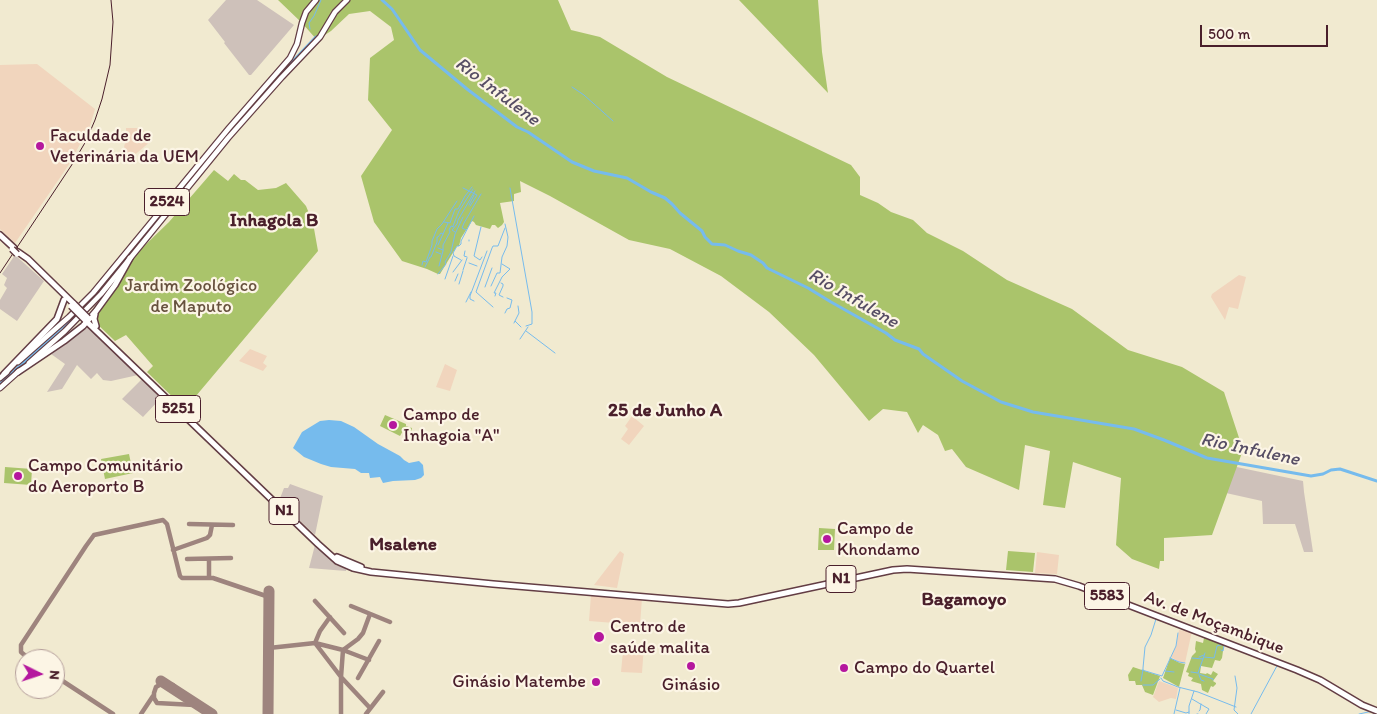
<!DOCTYPE html>
<meta charset="utf-8">
<style>
body{margin:0}
#map{position:relative;width:1377px;height:714px;overflow:hidden;background:#f1ead0;font-family:Itim,sans-serif}
canvas{display:block}
.north{position:absolute;left:15px;top:649px;width:50px;height:50px;box-sizing:border-box;background:#fcf5e5;border:1px solid #b59f9b;border-radius:50%;rotate:94deg;font-size:14px;font-weight:700;line-height:20px;text-align:center;color:#4a1f2b}
.north::after{content:'';display:block;margin:auto;width:18px;height:22px;background:#b5179e;clip-path:polygon(50% 0,100% 100%,50% 72%,0 100%)}
.scale{position:absolute;left:1200px;top:25px;width:128px;height:22px;box-sizing:border-box;border:2px solid #4a1f2b;border-top:0;padding-left:6px;font-size:15px;line-height:18px;white-space:nowrap;color:#4a1f2b;-webkit-text-stroke:4px #fcf5e5;paint-order:stroke}
</style>
<div id="map">
<canvas width="1377" height="714"></canvas>
<div class="north">N</div>
<div class="scale">500 m</div>
</div>
<script>
const context = document.querySelector('canvas').getContext('2d');
context.lineJoin = 'round';
function paint(path, color) { context.fillStyle = color; context.fill(path, 'evenodd'); }
const shape = rows => new Path2D(rows.map(r => 'M' + r).join(''));
function strokePath(path, color, width, dash) { context.strokeStyle = color; context.lineWidth = width; context.lineCap = dash ? 'butt' : 'round'; context.setLineDash(dash || []); context.stroke(path); }
function label(font, color, halo, rows, align = 'center') {
  context.font = font + ' Itim,sans-serif'; context.lineWidth = 4.5; context.setLineDash([]); context.textBaseline = 'middle'; context.strokeStyle = halo; context.fillStyle = color; for (const [text, x, y, turn = 0] of rows) {
    context.save(); context.translate(x, y); context.rotate((+turn || 0) * Math.PI / 180); context.textAlign = isNaN(turn) ? turn : align; if (halo) context.strokeText(text, 0, 0); context.fillText(text, 0, 0); context.restore();
  }
}
paint(shape([
 [37,64,95,109,90,126,68,166,15,243,0,229,0,65],
 [126,128,142,128,151,141,131,158,124,147,126,139],
 [1239,275,1246,277,1238,309,1229,307,1225,320,1211,297,1212,294],
 [250,349,267,356,263,363,267,366,263,371,239,361],
 [445,364,457,370,450,391,436,387],
 [632,416,644,426,629,445,621,439,628,429,625,426],
 [620,551,624,554,617,588,594,585],
 [1037,552,1059,555,1057,574,1035,573],
 [591,595,642,598,640,625,589,621],
 [1186,629,1192,631,1185,663,1179,662,1171,657,1176,646,1179,630,1185,631],
 [627,643,644,645,642,673,621,672,623,651,626,651],
 [1159,681,1178,688,1176,699,1171,698,1159,702,1153,697]
]), '#f1d5bd');
paint(shape([
 [226,0,257,0,294,25,251,75,249,75,224,43,225,42,208,20],
 [15,255,44,281,17,321,0,309,0,300,7,288,4,285,7,278,2,274],
 [87,326,138,375,111,381,103,380,97,373,91,379,77,365,62,389,47,392,65,364,51,354],
 [142,379,161,398,143,417,122,399],
 [1232,466,1303,481,1304,492,1313,552,1304,552,1295,524,1263,524,1262,501,1226,493],
 [290,484,323,496,315,535,279,501,284,488,288,488],
 [315,545,336,565,346,569,346,571,309,568]
]), '#cec1ba');
paint(shape([
 [278,0,558,0,571,30,600,37,667,77,851,165,860,177,860,195,878,203,891,212,913,220,927,233,963,251,1007,280,1072,309,1128,350,1182,367,1224,392,1243,450,1212,535,1164,538,1164,561,1160,561,1159,569,1132,559,1116,545,1121,478,1073,462,1065,508,1043,505,1050,451,1025,445,1019,490,966,467,952,449,945,451,938,435,923,425,918,433,907,412,883,409,869,421,814,355,769,312,721,276,670,249,629,240,550,196,520,181,521,192,514,194,514,201,500,203,504,222,502,225,498,228,495,225,492,225,490,229,476,225,474,222,472,221,461,238,459,246,457,246,440,274,438,274,427,269,402,261,374,222,361,176,392,130,368,100,370,58,394,40,391,27,370,11,349,14,331,31,317,40,302,23],
 [739,0,818,0,822,52,828,93],
 [214,170,228,181,234,174,241,180,245,180,258,190,276,188,286,183,306,206,313,223,318,251,185,409,147,372,153,366,126,335,115,341,95,322,95,317,118,283,137,253,169,222],
 [385,415,406,424,406,426,412,428,411,432,404,430,404,429,400,436,380,426],
 [129,454,133,473,105,479,101,459],
 [5,467,32,469,31,485,4,483],
 [819,528,835,529,834,550,818,550],
 [1008,551,1035,553,1033,572,1006,570],
 [1204,638,1207,639,1208,640,1209,640,1208,638,1224,644,1222,658,1220,661,1215,660,1212,668,1201,666,1200,673,1206,674,1207,673,1211,675,1213,671,1218,674,1213,681,1216,683,1216,684,1213,687,1211,686,1208,693,1202,690,1201,684,1191,681,1193,678,1188,676,1189,673,1186,672,1192,656,1196,652,1195,649,1196,641,1203,643],
 [1170,658,1180,663,1185,664,1179,687,1163,678],
 [1133,667,1160,676,1153,695,1145,692,1142,685,1136,685,1135,681,1129,681,1128,675]
]), '#aac46b');
paint(shape([
 [329,420,341,421,354,427,378,444,400,456,404,460,409,463,419,461,423,465,424,475,421,478,415,480,393,481,383,483,380,477,370,478,369,473,361,473,355,469,331,467,321,464,304,457,293,448,302,432,320,421]
]), '#76bbed');
strokePath(shape([
 [310,29,309,23,314,16,321,0],
 [572,87,584,95,613,121],
 [463,188,477,195,470,206],
 [510,188,532,312,532,324,526,326],
 [469,205,474,195],
 [444,222,450,223,455,209,458,209,465,196,472,187],
 [453,226,459,211,473,189],
 [481,227,474,256,480,260,482,257],
 [466,230,462,228,464,223,481,194],
 [455,232,452,230,457,224,458,220,475,191],
 [469,241,469,240],
 [438,245,448,223],
 [438,248,443,250],
 [465,251,464,256,467,257],
 [436,252,441,254],
 [461,260,454,256,453,253,457,246,459,246,461,244,461,241,474,216],
 [469,263,477,266],
 [422,265,423,261,426,262,432,245,432,241,437,229,442,224,457,201],
 [439,266,443,251,443,245,450,232,449,230,451,226,454,227],
 [425,267,430,257,431,257,437,242,437,237,438,237,441,233,443,234],
 [463,270,467,258],
 [453,272,462,260],
 [438,274,446,264,445,262,451,252,455,234,463,217],
 [445,279,453,256],
 [455,281,458,274],
 [501,283,503,284,503,286,499,295,503,297],
 [459,284,463,271],
 [491,286,497,273,500,273,502,257,507,246,508,237,505,224],
 [485,287,492,268],
 [495,296,496,293,494,293,502,277,510,269,502,264],
 [474,301,470,299,470,296,487,251],
 [466,302,471,292],
 [493,307,476,292,492,248,493,246,498,246,505,228],
 [505,313,507,309,510,308,512,300,507,298],
 [515,321,519,313,518,306],
 [514,323,515,321,521,327],
 [526,331,555,353],
 [520,339,528,327],
 [1221,650,1223,651,1224,646],
 [1199,657,1204,655],
 [1204,657,1214,658,1217,646,1224,644],
 [1170,658,1179,662,1185,663],
 [1192,658,1203,659],
 [1142,670,1162,676,1176,646,1178,633],
 [1143,670,1143,668,1145,647,1151,635,1156,619],
 [1165,671,1174,672],
 [1191,672,1198,673],
 [1198,673,1205,653],
 [1199,674,1213,679,1213,680],
 [1199,675,1201,680,1204,681],
 [1235,676,1237,688,1234,710,1238,714],
 [1161,678,1163,681,1178,687,1198,692,1236,707],
 [1141,681,1143,670],
 [1143,685,1153,685,1160,679],
 [1192,699,1209,709,1206,714],
 [1176,710,1186,713,1189,712],
 [1199,711,1200,710,1201,704],
 [1174,714,1180,688],
 [1189,714,1189,706,1194,691],
 [1197,714,1198,714],
 [1251,714,1278,664],
 [1359,714,1373,711]
]), '#76bbed', 1);
strokePath(shape([
 [382,0,392,9,420,50,467,89,517,127,528,132,572,162,594,171,627,178,651,192,665,198,672,204,680,213,702,231,705,237,712,244,725,245,738,251,751,255,763,263,767,268,808,288,831,302,886,333,895,340,919,349,923,354,962,381,1001,402,1033,412,1134,429,1164,440,1207,458,1311,476,1323,474,1331,470,1340,469,1377,481],
 [203,163,278,77,316,37],
 [158,217,181,189],
 [0,384,83,308,129,253]
]), '#76bbed', 3);
strokePath(shape([
 [189,524,233,525],
 [173,550,207,538,210,535,212,525],
 [187,559,231,558],
 [209,559,209,577],
 [315,601,344,633],
 [351,606,390,622],
 [330,617,320,631,315,643,341,677,370,708],
 [269,648,315,643,343,650,369,660],
 [29,659,21,652,21,645,86,546,94,535,163,520,167,524,180,576,182,578,213,578,269,597],
 [55,676,113,714],
 [358,678,379,641],
 [178,693,176,688,173,685,168,683,163,683,156,687,154,693,154,698,157,703,194,705,201,707],
 [141,714,153,696],
 [341,714,341,677,343,650,358,639,363,633,370,614],
 [366,714,383,692]
]), '#9e847e', 4.5);
strokePath(shape([
 [161,681,212,714],
 [268,714,269,591]
]), '#9e847e', 11);
const primary = shape([
 [18,362,69,317,93,293,229,128,290,58,297,44,302,23,306,12,316,0],
 [29,363,65,331,101,294,228,138,282,77,320,37,335,12,347,0],
 [0,378,7,372],
 [0,388,19,371]
]);
const trunk = shape([
 [0,235,14,248],
 [18,252,28,259,74,304],
 [95,314,94,319,96,326],
 [85,320,318,544,337,561,353,568,371,572,493,584,728,604,739,603,893,570,907,569,1055,579,1079,586,1297,670,1320,680,1362,705,1377,711],
 [18,372,64,341,83,326,96,311,115,285,130,258],
 [4,374,57,319,64,300],
 [337,557,361,567]
]);
strokePath(primary, '#633d44', 7);
strokePath(trunk, '#633d44', 8);
strokePath(primary, '#fff', 4.5);
strokePath(trunk, '#fff', 5);
strokePath(shape([
 [0,273,73,163,86,141,95,120,102,99,110,65,113,22,111,0]
]), '#4a1f2b', 1);
const trunkBridge = shape([
 [12,249,17,254],
 [74,304,88,318],
 [71,306,85,320]
]);
strokePath(trunkBridge, '#633d44', 8, []);
strokePath(trunkBridge, '#fff', 5);
for (const [x, y, r, color] of [
 [40,146,5,"#b5179e"],
 [393,425,5,"#b5179e"],
 [18,476,5,"#b5179e"],
 [827,539,5,"#b5179e"],
 [599,637,6,"#b5179e"],
 [691,666,5,"#b5179e"],
 [844,668,5,"#b5179e"],
 [596,682,5,"#b5179e"]
]) { const dot = new Path2D(); dot.arc(x, y, r, 0, 2 * Math.PI); context.fillStyle = color; context.fill(dot); strokePath(dot, '#fcf5e5', 2); }
for (const [x, y, w] of [
 [167,202,45],
 [178,409,45],
 [284,511,30],
 [841,579,30],
 [1107,596,45]
]) { const box = new Path2D(); box.roundRect(x - w / 2, y - 13.5, w, 27, 4); context.fillStyle = '#fcf5e5'; context.fill(box); strokePath(box, '#4a1f2b', 1); }
label('bold 16px', '#4a1f2b', null, [
 ["2524",167,202],
 ["5251",178,409],
 ["N1",284,511],
 ["N1",841,579],
 ["5583",1107,596]
]);
label('18px', '#4a1f2b', '#fcf5e5', [
 ["Faculdade de",50,136],
 ["Veterinária da UEM",50,157],
 ["Campo de",403,415],
 ["Inhagoia \"A\"",403,436],
 ["Campo Comunitário",28,466],
 ["do Aeroporto B",28,487],
 ["Campo de",837,529],
 ["Khondamo",837,550],
 ["Centro de",610,627],
 ["saúde malita",610,648],
 ["Campo do Quartel",854,668],
 ["Ginásio Matembe",586,682,"right"],
 ["Ginásio",691,685,"center"]
], 'left');
label('18px', '#67513e', '#fcf5e5', [
 ["Jardim Zoológico",191,286],
 ["de Maputo",191,307]
]);
label('18px', '#4a1f2b', '#fcf5e5', [
 ["Av. de Moçambique",1214,623,21]
]);
label('italic 19px', '#574e65', '#fcf5e5', [
 ["Rio Infulene",497,92,37],
 ["Rio Infulene",853,299,30],
 ["Rio Infulene",1250,450,12]
]);
label('bold 19px', '#4a1f2b', '#fcf5e5', [
 ["Inhagola B",274,221],
 ["25 de Junho A",665,411],
 ["Msalene",403,545],
 ["Bagamoyo",964,600]
]);
</script>
